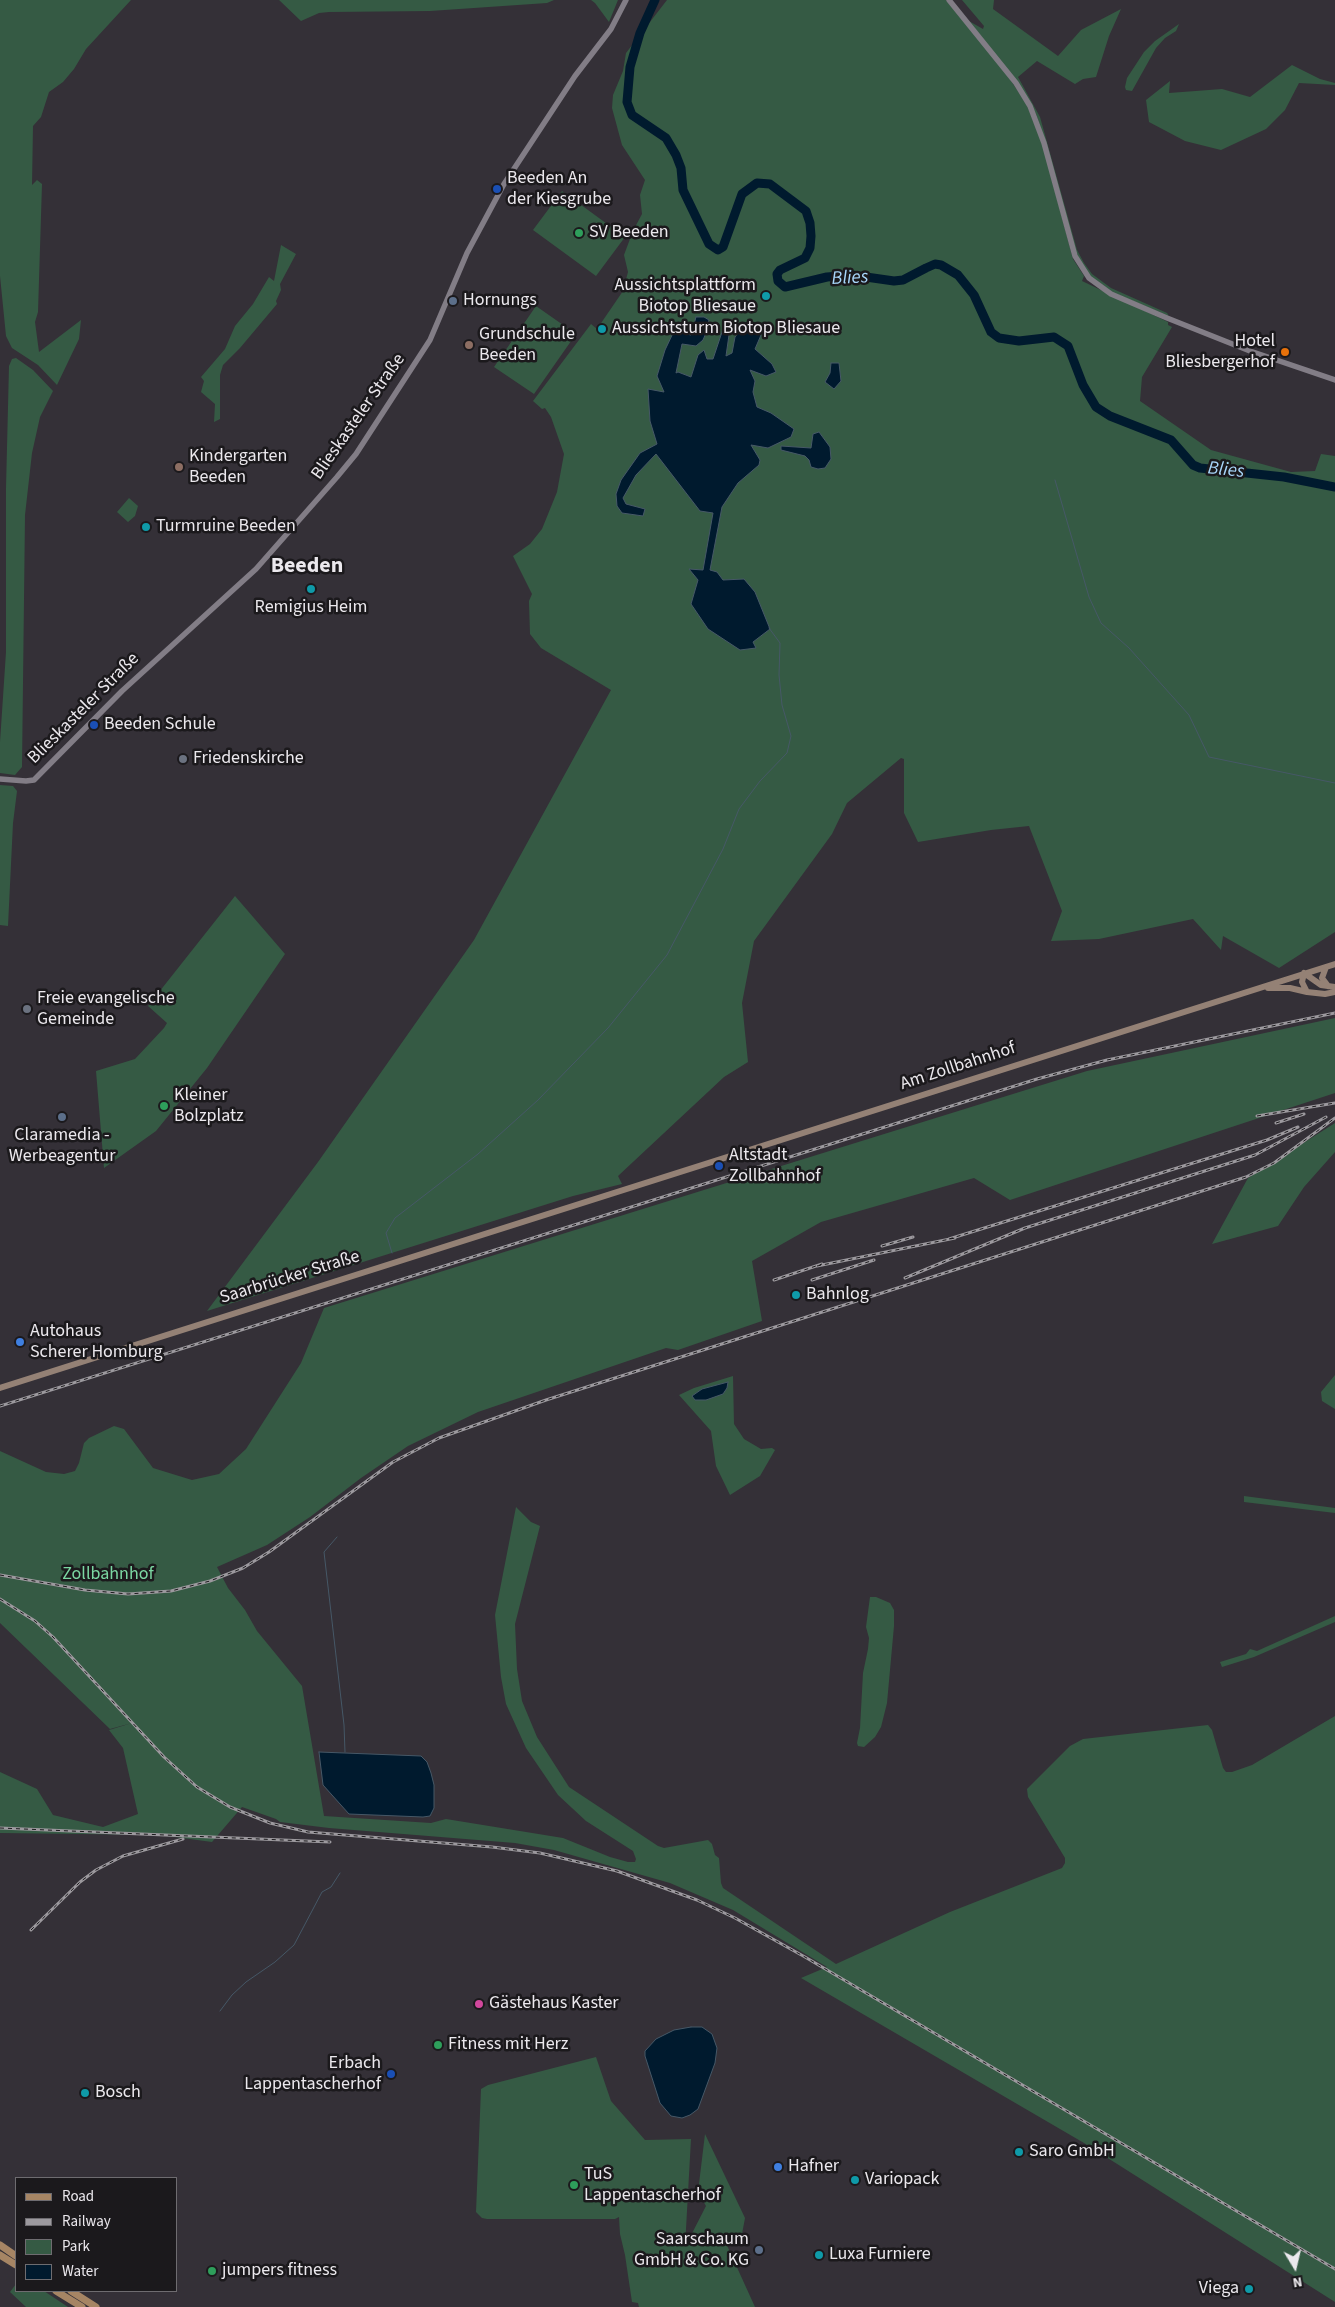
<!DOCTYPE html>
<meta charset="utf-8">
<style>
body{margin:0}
#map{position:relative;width:1335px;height:2307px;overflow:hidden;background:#343037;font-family:"Source Sans 3",sans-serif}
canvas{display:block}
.legend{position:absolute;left:15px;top:2177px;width:162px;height:115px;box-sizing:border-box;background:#1b191c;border:1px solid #6e6c70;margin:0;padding:6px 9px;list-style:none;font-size:15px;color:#ebe8ed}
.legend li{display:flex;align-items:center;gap:10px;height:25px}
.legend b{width:25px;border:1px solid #6e6c70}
.north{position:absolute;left:1270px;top:2242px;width:50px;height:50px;-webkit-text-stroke:4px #1b191c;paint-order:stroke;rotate:171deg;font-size:14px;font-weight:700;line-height:20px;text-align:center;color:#ebe8ed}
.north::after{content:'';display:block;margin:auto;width:18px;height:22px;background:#ebe8ed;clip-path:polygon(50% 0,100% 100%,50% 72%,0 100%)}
</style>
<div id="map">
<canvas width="1335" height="2307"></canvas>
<ul class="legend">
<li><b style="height:6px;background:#a68564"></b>Road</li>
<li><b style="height:6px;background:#9c999e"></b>Railway</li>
<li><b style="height:14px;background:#355a44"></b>Park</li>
<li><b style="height:14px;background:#001a2e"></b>Water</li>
</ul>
<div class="north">N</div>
</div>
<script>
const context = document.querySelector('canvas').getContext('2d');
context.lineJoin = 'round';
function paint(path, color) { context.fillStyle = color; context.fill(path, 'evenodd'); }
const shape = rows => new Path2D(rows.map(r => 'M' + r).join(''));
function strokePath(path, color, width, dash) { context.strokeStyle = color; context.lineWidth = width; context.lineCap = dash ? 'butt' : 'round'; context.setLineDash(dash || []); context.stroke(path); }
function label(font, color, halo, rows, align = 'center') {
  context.font = font + ' "Source Sans 3",sans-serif'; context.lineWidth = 5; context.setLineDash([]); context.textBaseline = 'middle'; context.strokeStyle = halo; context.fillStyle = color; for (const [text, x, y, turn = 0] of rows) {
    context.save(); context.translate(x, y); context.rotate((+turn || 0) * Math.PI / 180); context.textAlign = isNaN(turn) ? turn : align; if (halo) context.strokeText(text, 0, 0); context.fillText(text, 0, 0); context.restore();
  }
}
paint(shape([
 [0,0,131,0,86,49,74,69,63,82,49,92,41,117,33,126,32,185,37,180,42,184,38,312,35,322,39,352,81,320,79,339,57,385,38,365,12,348,6,336,0,276],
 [279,0,554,0,547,3,430,11,329,12,319,13,301,21],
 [591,0,618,0,609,22,595,3],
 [667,0,946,0,1006,73,1027,105,1043,146,1073,259,1084,276,1082,281,1168,322,1168,325,1172,327,1142,377,1140,401,1211,450,1291,472,1315,471,1321,454,1335,456,1335,932,1279,968,1223,936,1221,950,1193,919,1099,939,1051,941,1062,911,1029,826,991,830,918,842,904,813,904,759,901,758,847,803,832,834,754,941,742,1003,748,1062,724,1077,618,1176,622,1184,573,1196,207,1311,318,1162,474,940,611,690,541,648,530,634,529,601,532,594,513,556,530,544,542,529,557,492,564,454,551,417,545,408,542,409,533,401,591,324,597,329,623,291,628,272,624,255,633,231,642,214,640,195,645,180,622,145,612,108,613,95,623,71,626,53],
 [962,0,994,0,993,9,1058,56,1081,30,1121,9,1109,36,1096,77,1083,79,1075,84,1037,61,1018,77,1040,117,1077,250,1084,263,1092,274,1111,288,1167,313,1169,316,1114,293,1090,277,1085,270,1075,250,1048,149,1036,114,1022,89,969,21,983,29,984,26],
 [1179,24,1176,31,1165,38,1156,48,1132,91,1126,90,1125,87,1127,78,1144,52,1155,41],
 [1292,65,1320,79,1335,83,1335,85,1299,83,1285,110,1266,129,1221,150,1185,141,1149,122,1146,100,1170,81,1169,93,1222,89,1250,97],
 [562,191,625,237,596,276,533,230],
 [281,245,296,254,280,284,281,290,276,301,277,304,240,348,223,365,220,375,220,419,214,422,215,404,201,392,204,381,201,377,225,349,235,326,253,304,269,277,274,281],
 [536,306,576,334,534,394,494,367],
 [16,358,33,370,53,391,40,417,32,453,25,515,22,767,15,775,0,773,0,742,6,652,6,488,9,366,12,359],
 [129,498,138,506,135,516,128,522,117,512],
 [0,785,13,786,17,791,13,823,8,926,0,925],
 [235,896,285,954,207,1068,156,1131,104,1168,96,1071,135,1059,164,1028,167,1023,148,1006],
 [1335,1018,1335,1093,1010,1200,974,1178,821,1222,752,1261,762,1321,678,1350,666,1348,478,1412,408,1446,361,1478,310,1517,267,1545,217,1567,228,1588,245,1610,257,1631,302,1686,324,1816,431,1823,446,1819,563,1838,610,1857,628,1862,635,1862,636,1859,633,1851,586,1821,558,1795,526,1748,506,1704,501,1677,495,1615,516,1507,531,1522,540,1526,515,1624,517,1669,522,1701,537,1737,569,1787,658,1846,664,1848,708,1840,712,1844,715,1855,719,1858,721,1883,723,1888,836,1964,950,1912,1062,1868,1065,1863,1065,1858,1028,1797,1027,1789,1070,1746,1083,1739,1208,1725,1212,1730,1223,1768,1226,1772,1232,1772,1252,1765,1335,1716,1335,2302,1084,2143,801,1978,827,1967,733,1910,670,1883,554,1850,515,1843,329,1828,280,1822,276,1819,242,1807,212,1842,160,1835,0,1833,0,1772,37,1789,53,1815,103,1827,138,1814,123,1748,109,1730,132,1723,110,1729,0,1623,0,1451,46,1472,64,1474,75,1471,79,1463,84,1443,89,1438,114,1426,124,1429,153,1468,192,1480,219,1474,246,1449,301,1363,324,1308,1087,1071],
 [1335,1123,1335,1152,1304,1187,1278,1226,1212,1244,1248,1178],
 [1335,1375,1335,1409,1322,1401,1321,1392],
 [733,1376,734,1424,744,1439,761,1449,772,1448,775,1450,760,1476,730,1495,716,1466,711,1431,679,1395,694,1388],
 [1244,1496,1335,1508,1335,1513,1244,1502],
 [870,1597,876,1597,890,1603,894,1610,894,1626,887,1703,881,1727,875,1737,864,1747,858,1746,857,1743,860,1728,863,1673,868,1649,869,1638,866,1627],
 [1335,1616,1335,1622,1254,1657,1222,1667,1220,1662,1246,1654,1250,1649,1257,1651],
 [596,2057,611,2101,645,2140,691,2139,685,2247,706,2206,698,2192,705,2134,745,2218,742,2234,725,2241,755,2307,639,2307,638,2303,632,2302,625,2255,620,2234,619,2217,615,2219,487,2219,482,2218,476,2212,481,2089,488,2085],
 [16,2284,16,2291,44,2291,68,2307,26,2307,10,2292]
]), '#355a44');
const water = shape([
 [696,317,704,317,709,320,706,333,703,340,696,346,682,344,676,373,678,372,691,377,698,355,704,350,707,359,713,359,725,323,731,321,726,356,732,353,735,337,744,327,752,329,761,335,755,349,772,364,776,372,766,376,750,370,755,381,753,392,757,407,771,413,794,429,791,437,768,448,751,445,760,460,759,465,738,483,722,507,710,570,717,572,723,580,744,579,755,592,770,629,753,642,756,648,740,650,708,629,691,604,698,580,689,569,703,570,713,513,700,511,656,454,636,475,623,498,626,504,645,509,643,516,622,513,617,506,616,494,621,480,640,453,657,444,650,421,648,389,664,392,657,376,665,350,674,331,691,335,696,317],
 [831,363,839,363,841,381,834,389,825,382,830,373,831,363],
 [819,432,830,447,831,459,825,468,818,469,811,467,809,460,805,456,781,450,781,446,811,448,813,434,819,432],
 [728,1382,727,1388,723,1394,706,1400,695,1400,692,1396,702,1389,728,1382],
 [319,1752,421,1756,427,1762,431,1773,434,1785,434,1808,430,1816,423,1817,349,1814,323,1785,319,1752],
 [691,2027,702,2027,712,2034,717,2048,715,2063,698,2109,690,2115,682,2118,671,2116,660,2103,645,2056,645,2051,656,2039,674,2030,691,2027]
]);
paint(water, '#001a2e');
strokePath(water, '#465867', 1);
strokePath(shape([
 [1055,480,1089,597,1101,623,1129,648,1189,715,1209,757,1335,783],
 [392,1253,386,1233,395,1218,478,1154,538,1100,608,1028,667,955,723,849,739,809,760,781,787,753,791,736,782,705,779,675,780,643,769,628],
 [337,1537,324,1552,344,1725,345,1752],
 [220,2011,232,1995,246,1982,275,1962,294,1945,322,1892,331,1887,340,1873]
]), '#465867', 1);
strokePath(shape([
 [655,0,640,33,630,67,627,102,632,115,666,138,676,155,681,168,683,190,709,244,718,250,723,247,742,194,757,183,770,184,806,211,810,223,811,236,810,248,805,258,780,270,777,274,778,281,785,287,827,277,852,275,894,281,903,280,926,268,935,264,941,265,958,275,974,295,991,332,999,338,1019,341,1054,337,1068,346,1083,385,1096,407,1110,416,1171,440,1193,465,1200,468,1284,477,1335,487]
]), '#001a2e', 9);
strokePath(shape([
 [949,0,1016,83,1030,106,1044,143,1075,256,1089,278,1111,294,1167,318,1250,351,1335,380],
 [0,779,26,781,34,780,122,691,256,569,337,477,356,454,430,340,467,253,504,184,575,76,611,29,626,0]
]), '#827d86', 5.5);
strokePath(shape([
 [1326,967,1322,978,1328,986],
 [1304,973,1302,982,1307,992,1325,994,1335,992],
 [1304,973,1321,985,1335,987],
 [1268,988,1290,988,1307,992],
 [0,1388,1335,964]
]), '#948175', 6);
strokePath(shape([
 [0,2245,16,2256],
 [0,2255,16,2265],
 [56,2291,82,2307],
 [71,2291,96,2307]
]), '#a68564', 7);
const rail = shape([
 [1257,1116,1335,1103],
 [1276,1123,1304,1114],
 [949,1239,1267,1140,1298,1127],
 [882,1246,913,1237],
 [817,1266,955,1238],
 [905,1278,1025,1228,1255,1155,1326,1117],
 [774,1280,822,1264],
 [812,1280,874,1260],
 [0,1406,1037,1079,1107,1060,1335,1013],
 [0,1575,85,1590,128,1594,171,1591,210,1581,243,1568,269,1552,393,1462,439,1438,546,1400,1246,1177,1274,1163,1335,1118],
 [0,1599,35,1621,53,1637,164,1757,197,1787,230,1807,270,1823,308,1832,492,1847,540,1853,617,1871,697,1900,735,1918,805,1957,1335,2269],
 [0,1828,330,1842],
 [31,1930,80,1882,96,1870,123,1856,183,1839]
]);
strokePath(rail, '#9c999e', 3);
strokePath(rail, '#1b191c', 1, [4]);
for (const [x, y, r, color] of [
 [497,189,5,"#1a4fb4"],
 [579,233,5,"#2e9e5b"],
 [766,296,5,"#0f9aa8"],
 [453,301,5,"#5c6f8a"],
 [602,329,5,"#0f9aa8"],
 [469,345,5,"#8d6e63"],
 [1285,352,5,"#e8710a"],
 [179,467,5,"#8d6e63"],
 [146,527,5,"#0f9aa8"],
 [311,589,5,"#0f9aa8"],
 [94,725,5,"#1a4fb4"],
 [183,759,5,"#6b7280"],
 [27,1009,5,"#6b7280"],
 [164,1106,5,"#2e9e5b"],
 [62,1117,5,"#5c6f8a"],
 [719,1166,5,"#1a4fb4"],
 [796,1295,5,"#0f9aa8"],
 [20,1342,5,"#3f7fe0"],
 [479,2004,5,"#d1479c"],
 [438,2045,5,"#2e9e5b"],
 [391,2074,5,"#1a4fb4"],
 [85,2093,5,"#0f9aa8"],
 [1019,2152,5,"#0f9aa8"],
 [778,2167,5,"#3f7fe0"],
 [855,2180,5,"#0f9aa8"],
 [574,2185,5,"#2e9e5b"],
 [759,2250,5,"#5c6f8a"],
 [819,2255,5,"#0f9aa8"],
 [212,2271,5,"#2e9e5b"],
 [1249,2289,5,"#0f9aa8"]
]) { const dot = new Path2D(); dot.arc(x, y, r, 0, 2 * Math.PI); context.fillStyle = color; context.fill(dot); strokePath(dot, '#1b191c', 2); }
label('18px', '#ebe8ed', '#1b191c', [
 ["Beeden An",507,179],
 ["der Kiesgrube",507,200],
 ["SV Beeden",589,233],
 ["Aussichtsplattform",756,286,"right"],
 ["Biotop Bliesaue",756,307,"right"],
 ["Hornungs",463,301],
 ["Aussichtsturm Biotop Bliesaue",612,329],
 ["Grundschule",479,335],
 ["Beeden",479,356],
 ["Hotel",1275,342,"right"],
 ["Bliesbergerhof",1275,363,"right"],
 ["Kindergarten",189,457],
 ["Beeden",189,478],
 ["Turmruine Beeden",156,527],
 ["Remigius Heim",311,608,"center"],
 ["Beeden Schule",104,725],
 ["Friedenskirche",193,759],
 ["Freie evangelische",37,999],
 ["Gemeinde",37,1020],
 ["Kleiner",174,1096],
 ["Bolzplatz",174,1117],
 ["Claramedia -",62,1136,"center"],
 ["Werbeagentur",62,1157,"center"],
 ["Altstadt",729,1156],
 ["Zollbahnhof",729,1177],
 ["Bahnlog",806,1295],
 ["Autohaus",30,1332],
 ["Scherer Homburg",30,1353],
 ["Gästehaus Kaster",489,2004],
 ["Fitness mit Herz",448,2045],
 ["Erbach",381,2064,"right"],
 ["Lappentascherhof",381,2085,"right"],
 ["Bosch",95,2093],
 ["Saro GmbH",1029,2152],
 ["Hafner",788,2167],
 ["TuS",584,2175],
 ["Lappentascherhof",584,2196],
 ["Variopack",865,2180],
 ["Saarschaum",749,2240,"right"],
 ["GmbH & Co. KG",749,2261,"right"],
 ["Luxa Furniere",829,2255],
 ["jumpers fitness",222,2271],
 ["Viega",1239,2289,"right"]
], 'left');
label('18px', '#ebe8ed', '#1b191c', [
 ["Blieskasteler Straße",359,417,-55],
 ["Blieskasteler Straße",84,709,-45],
 ["Am Zollbahnhof",958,1067,-18],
 ["Saarbrücker Straße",290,1278,-17]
]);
label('18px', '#7bd7a2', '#1b191c', [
 ["Zollbahnhof",108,1575]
]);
label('italic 19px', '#a8d6fa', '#1b191c', [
 ["Blies",850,279,-3],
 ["Blies",1226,471,6]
]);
label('bold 22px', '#ebe8ed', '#1b191c', [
 ["Beeden",307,567]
]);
</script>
